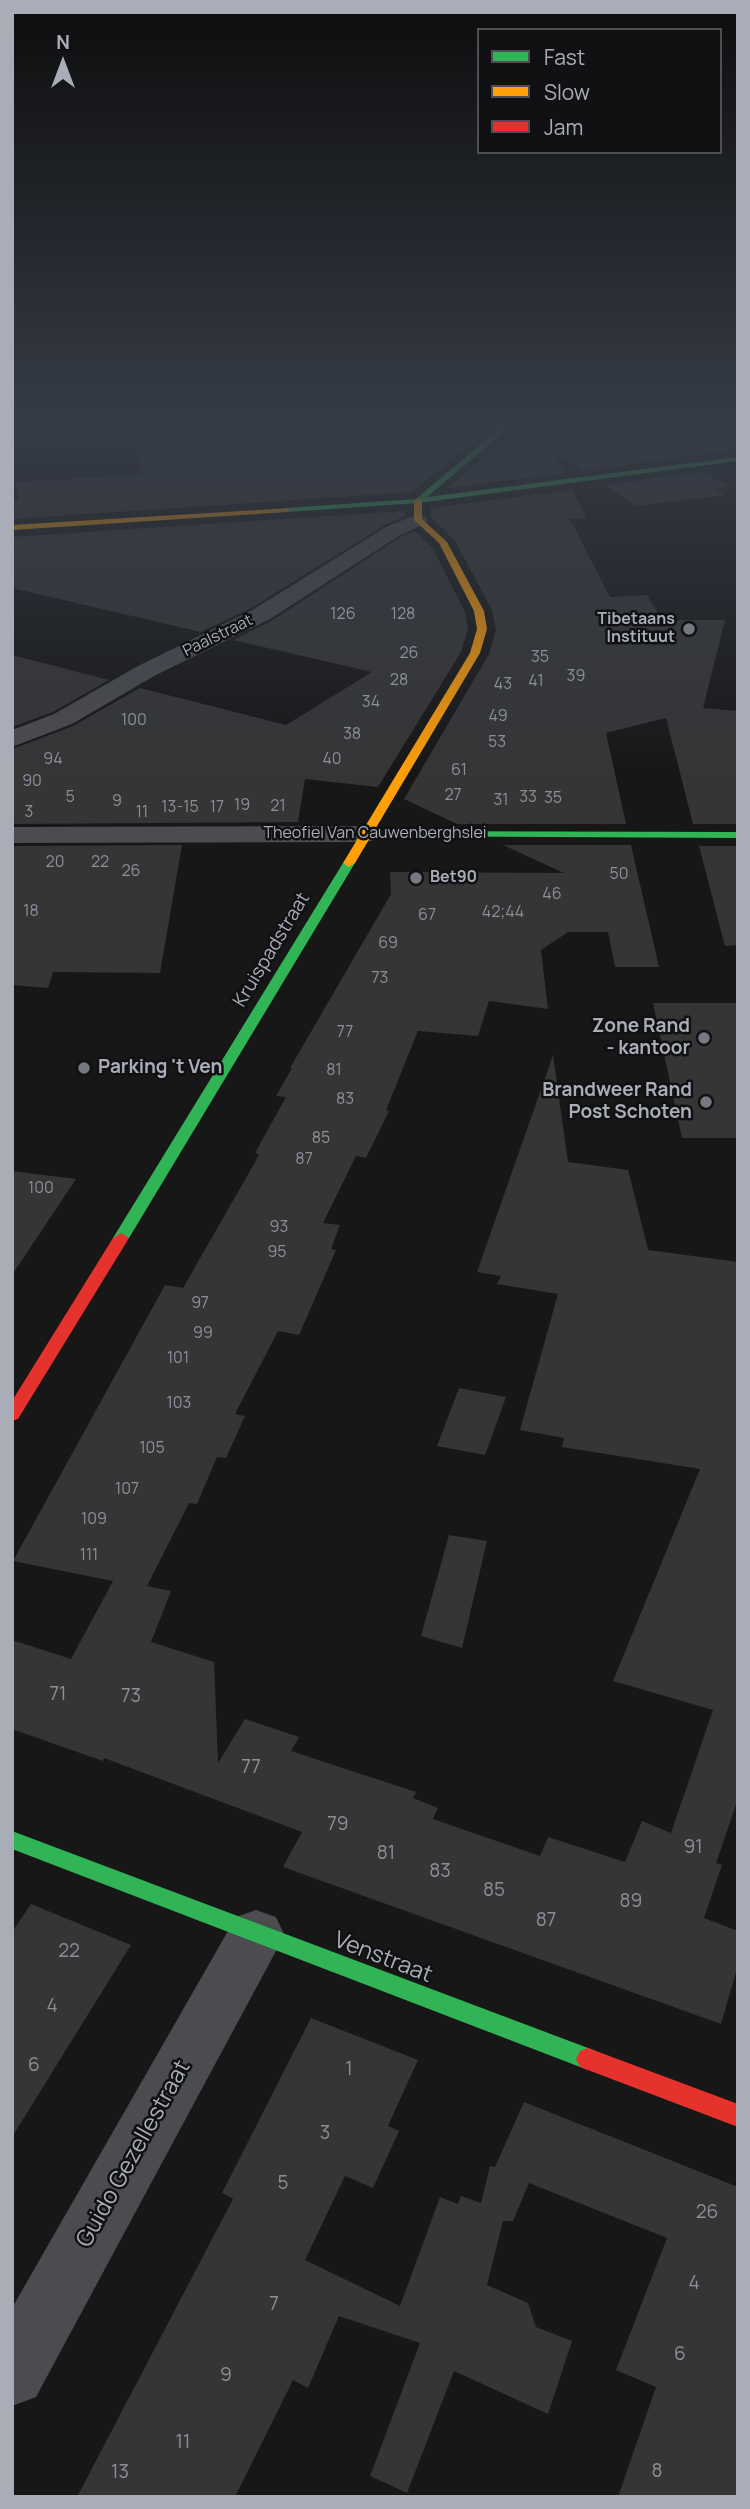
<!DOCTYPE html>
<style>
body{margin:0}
#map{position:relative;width:750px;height:2509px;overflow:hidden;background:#171717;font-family:Manrope,sans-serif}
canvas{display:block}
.frame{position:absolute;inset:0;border:14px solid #a8adb8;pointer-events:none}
.legend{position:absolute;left:477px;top:28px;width:245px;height:126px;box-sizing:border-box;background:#111113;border:2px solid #4d4f55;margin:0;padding:9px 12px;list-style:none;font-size:21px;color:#a8adb8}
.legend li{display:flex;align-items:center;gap:14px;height:35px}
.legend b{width:35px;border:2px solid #4d4f55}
.north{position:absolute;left:28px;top:28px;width:70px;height:70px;-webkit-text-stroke:5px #111113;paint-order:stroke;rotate:0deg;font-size:19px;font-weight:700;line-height:28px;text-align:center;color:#a8adb8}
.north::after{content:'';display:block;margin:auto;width:24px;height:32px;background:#a8adb8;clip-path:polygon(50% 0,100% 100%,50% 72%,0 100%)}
</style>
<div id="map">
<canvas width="750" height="2509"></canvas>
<div class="frame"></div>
<ul class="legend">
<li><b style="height:9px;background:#30b455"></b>Fast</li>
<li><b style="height:9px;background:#ff9f0a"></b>Slow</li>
<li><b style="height:9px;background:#e5322d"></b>Jam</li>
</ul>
<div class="north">N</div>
</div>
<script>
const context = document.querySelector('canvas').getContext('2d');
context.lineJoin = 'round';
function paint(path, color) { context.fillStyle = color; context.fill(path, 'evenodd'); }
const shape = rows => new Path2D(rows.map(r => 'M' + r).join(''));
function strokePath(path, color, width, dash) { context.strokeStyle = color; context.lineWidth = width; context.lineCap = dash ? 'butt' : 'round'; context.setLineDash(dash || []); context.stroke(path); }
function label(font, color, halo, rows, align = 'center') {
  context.font = font + ' Manrope,sans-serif'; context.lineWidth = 5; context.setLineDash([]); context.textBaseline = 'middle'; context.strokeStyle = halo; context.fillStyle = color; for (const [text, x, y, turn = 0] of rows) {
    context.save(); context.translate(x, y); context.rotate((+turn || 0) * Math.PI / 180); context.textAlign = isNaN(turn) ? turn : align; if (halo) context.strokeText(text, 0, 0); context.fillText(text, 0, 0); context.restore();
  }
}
paint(shape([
 [129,424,494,424,412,492,12,519,12,501,19,500,15,482,142,475],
 [556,424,674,424,730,451,582,471,554,453,564,473,448,488,512,433,545,432],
 [702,472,728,486,713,488,726,495,636,506,605,485],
 [573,490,587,519,570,519,610,597,647,595,662,620,725,620,703,708,738,711,738,824,693,824,666,718,606,733,626,824,457,824,404,799,489,654,496,630,492,610,455,541,431,517,431,508],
 [405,511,405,516,385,525,253,607,201,632,12,588,12,537],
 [415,531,432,547,465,612,468,629,461,652,378,787,305,779,298,822,12,824,12,749,73,726,140,688,286,725,372,672,233,640,271,621,401,537],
 [12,655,109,680,53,712,12,727],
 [182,845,160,973,53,972,48,988,12,985,12,846],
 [503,845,631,845,659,967,615,967,608,932,568,932,541,950,548,1009,489,1001,478,1036,418,1031,386,1110,389,1111,366,1158,356,1156,323,1223,340,1225,331,1249,336,1250,299,1335,278,1331,235,1414,245,1416,226,1458,217,1457,197,1504,189,1503,147,1586,171,1591,151,1642,214,1662,218,1763,245,1719,299,1737,291,1751,416,1792,413,1798,438,1808,433,1819,540,1856,548,1837,625,1862,642,1821,671,1833,713,1710,613,1681,700,1469,562,1447,564,1438,520,1430,558,1294,497,1284,501,1276,477,1272,553,1055,568,1162,628,1170,648,1250,738,1262,738,1799,716,1863,722,1865,704,1918,738,1931,738,1965,721,2024,283,1867,302,1832,104,1758,103,1761,12,1729,12,1640,71,1659,113,1581,13,1561,165,1285,183,1288,254,1164,259,1154,255,1153,286,1097,276,1096,292,1068,290,1068,391,894,390,872,564,873],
 [699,846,738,846,738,945,725,946],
 [653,1003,738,1003,738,1138,682,1138],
 [12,1171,76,1179,12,1275],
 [459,1388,506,1397,485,1455,437,1446],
 [449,1535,487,1541,462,1648,421,1636],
 [31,1904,131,1945,12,2137,12,1932],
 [311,2018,418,2060,388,2126,399,2131,373,2188,345,2176,305,2260,400,2306,440,2197,458,2204,461,2196,481,2203,490,2166,495,2167,524,2102,738,2187,738,2497,618,2497,656,2387,616,2370,667,2238,529,2183,513,2221,503,2221,487,2285,528,2303,536,2327,572,2341,548,2414,454,2371,407,2493,370,2476,420,2343,339,2316,308,2388,293,2380,235,2497,77,2497,233,2199,222,2193]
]), '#353536');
paint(shape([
 [554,424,545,429,508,430,499,425,554,424],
 [418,514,425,516,428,520,425,524,400,535,270,619,154,676,72,724,12,747,12,730,54,714,138,666,254,609,386,527,418,514],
 [366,826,376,828,380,834,376,840,366,842,12,843,12,827,366,826],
 [256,1910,276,1917,284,1934,276,1951,36,2397,12,2406,12,2308,236,1917,256,1910]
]), '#4b4c50');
paint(shape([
 [505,424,513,424,427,497,738,457,738,461,418,503,287,512,283,510,287,508,416,499,505,424],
 [366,831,738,832,738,838,362,836,362,832,366,831],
 [349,859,355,863,129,1238,121,1243,115,1241,113,1238,343,863,349,859],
 [12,1831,596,2051,600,2059,596,2067,588,2070,12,1849,12,1831]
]), '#30b455');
paint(shape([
 [418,499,422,501,422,519,447,542,484,611,487,629,480,653,355,863,349,867,343,863,470,653,477,629,474,611,439,543,414,520,414,501,418,499],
 [290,508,287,512,12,530,12,525,290,508]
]), '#ff9f0a');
paint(shape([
 [121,1233,129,1238,18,1419,12,1421,12,1401,113,1238,121,1233],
 [588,2048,738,2104,738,2127,580,2067,576,2059,580,2051,588,2048]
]), '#e5322d');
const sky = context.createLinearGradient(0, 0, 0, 775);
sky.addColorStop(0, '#0d0d0d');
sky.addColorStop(0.55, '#363c47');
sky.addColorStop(1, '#363c4700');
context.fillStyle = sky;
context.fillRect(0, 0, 750, 775);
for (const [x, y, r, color] of [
 [689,629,7,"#757880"],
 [416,878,7,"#757880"],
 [704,1038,7,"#757880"],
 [84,1068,7,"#757880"],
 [706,1102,7,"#757880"]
]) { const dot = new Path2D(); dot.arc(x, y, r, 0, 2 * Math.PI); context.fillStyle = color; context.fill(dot); strokePath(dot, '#111113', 2.5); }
label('16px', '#8b8f98', null, [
 ["126",343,615],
 ["128",403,615],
 ["26",409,654],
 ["35",540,658],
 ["39",576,677],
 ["28",399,681],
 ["41",536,682],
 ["43",503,685],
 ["34",371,703],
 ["49",498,717],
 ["100",134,721],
 ["38",352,735],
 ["53",497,743],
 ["94",53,760],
 ["40",332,760],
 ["61",459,771],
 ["90",32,782],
 ["27",453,796],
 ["5",70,798],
 ["33",528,798],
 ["35",553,799],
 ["31",501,801],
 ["9",117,802],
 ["19",242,806],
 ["21",278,807],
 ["13-15",180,808],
 ["17",217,808],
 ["3",29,813],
 ["11",142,813],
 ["20",55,863],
 ["22",100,863],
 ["26",131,872],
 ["50",619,875],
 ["46",552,895],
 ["18",31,912],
 ["42;44",503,913],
 ["67",427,916],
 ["69",388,944],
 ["73",380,979],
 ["77",345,1033],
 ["81",334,1071],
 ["83",345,1100],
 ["85",321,1139],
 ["87",304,1160],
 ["100",41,1189],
 ["93",279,1228],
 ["95",277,1253],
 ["97",200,1304],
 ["99",203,1334],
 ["101",178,1359],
 ["103",179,1404],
 ["105",152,1449],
 ["107",127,1490],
 ["109",94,1520],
 ["111",89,1556]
]);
label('bold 16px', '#a8adb8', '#111113', [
 ["Tibetaans",675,620],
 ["Instituut",675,638],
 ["Bet90",430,878,"left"]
], 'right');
label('16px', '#a8adb8', '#111113', [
 ["Paalstraat",218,636,-26],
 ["Theofiel Van Cauwenberghslei",375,834]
]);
label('19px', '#a8adb8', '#111113', [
 ["Kruispadstraat",272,950,-59]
]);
label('bold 19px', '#a8adb8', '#111113', [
 ["Zone Rand",690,1027],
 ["- kantoor",690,1049],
 ["Parking 't Ven",98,1068,"left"],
 ["Brandweer Rand",692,1091],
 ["Post Schoten",692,1113]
], 'right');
label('19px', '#8b8f98', null, [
 ["71",58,1695],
 ["73",131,1697],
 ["77",251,1768],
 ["79",338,1825],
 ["91",693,1848],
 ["81",386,1854],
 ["83",440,1872],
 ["85",494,1891],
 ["89",631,1902],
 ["87",546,1921],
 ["22",69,1952],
 ["4",52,2007],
 ["6",34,2066],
 ["1",349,2070],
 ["3",325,2134],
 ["5",283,2184],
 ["26",707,2213],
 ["4",694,2284],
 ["7",274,2305],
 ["6",680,2355],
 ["9",226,2376],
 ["11",183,2443],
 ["8",657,2472],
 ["13",120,2473]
]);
label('23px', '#a8adb8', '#111113', [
 ["Venstraat",383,1958,21],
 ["Guido Gezellestraat",134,2154,-61]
]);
</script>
